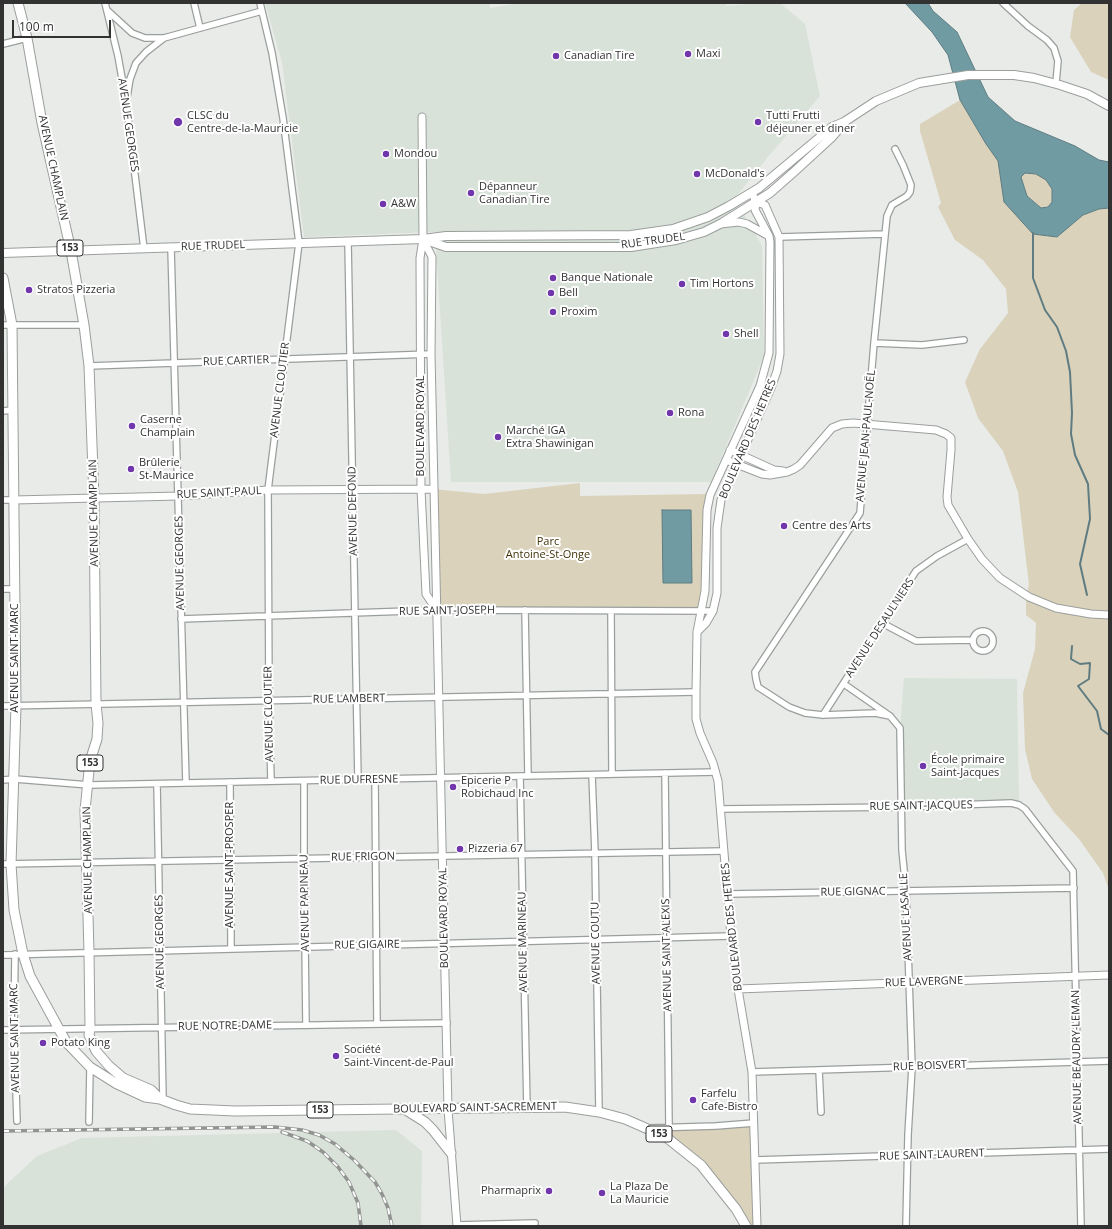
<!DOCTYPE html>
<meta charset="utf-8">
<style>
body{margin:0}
#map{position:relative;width:1112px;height:1229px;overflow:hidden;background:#e8ebe8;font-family:"Open Sans",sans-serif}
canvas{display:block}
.frame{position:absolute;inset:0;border:4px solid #313231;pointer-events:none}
.scale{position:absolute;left:12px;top:20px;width:99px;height:18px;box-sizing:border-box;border:2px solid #313231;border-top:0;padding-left:5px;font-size:12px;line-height:14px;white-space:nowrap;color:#313231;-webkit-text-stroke:3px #fff;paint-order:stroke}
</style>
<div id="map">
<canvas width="1112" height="1229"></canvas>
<div class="frame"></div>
<div class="scale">100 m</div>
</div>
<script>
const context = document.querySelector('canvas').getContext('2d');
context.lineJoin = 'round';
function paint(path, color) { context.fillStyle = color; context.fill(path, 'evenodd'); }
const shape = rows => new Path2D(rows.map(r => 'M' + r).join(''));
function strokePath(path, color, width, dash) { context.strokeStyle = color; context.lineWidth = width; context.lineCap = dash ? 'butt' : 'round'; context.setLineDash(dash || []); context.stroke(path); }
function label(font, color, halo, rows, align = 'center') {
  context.font = font + ' "Open Sans",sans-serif'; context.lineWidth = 4; context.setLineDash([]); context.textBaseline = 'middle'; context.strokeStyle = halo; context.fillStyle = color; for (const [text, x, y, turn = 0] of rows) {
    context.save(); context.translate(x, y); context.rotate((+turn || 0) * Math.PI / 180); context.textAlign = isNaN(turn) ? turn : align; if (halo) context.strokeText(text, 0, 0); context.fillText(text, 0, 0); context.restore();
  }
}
paint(shape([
 [265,3,490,3,490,8,520,3,725,3,727,6,759,3,780,3,805,24,820,96,767,158,735,198,762,246,764,356,711,482,451,482,435,232,304,237,282,62],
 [904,678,1017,679,1019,805,901,807,900,728],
 [396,1130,422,1151,421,1226,3,1226,3,1189,8,1183,37,1156,82,1138]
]), '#d8e2d9');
paint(shape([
 [1082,3,1109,3,1109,80,1091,72,1070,37,1074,10],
 [960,100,986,144,998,161,1004,202,1057,237,1083,215,1099,209,1109,208,1109,890,1103,873,1079,839,1054,812,1032,779,1025,749,1023,693,1035,649,1036,623,1026,615,1026,596,1029,585,1018,492,1003,451,978,418,965,382,980,349,1008,313,1006,289,983,260,955,240,938,207,941,203,920,131,920,124],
 [1025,173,1036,174,1046,179,1052,189,1052,202,1048,207,1041,208,1027,196,1021,177],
 [580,483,580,496,708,494,702,611,437,610,432,489,484,494],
 [754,1123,757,1226,746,1226,701,1165,666,1137,669,1127]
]), '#dbd2bb');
const water = shape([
 [905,3,928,3,933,11,957,32,988,97,1015,121,1075,146,1099,160,1109,162,1109,208,1099,209,1083,215,1057,237,1033,234,1004,202,998,161,986,144,960,100,948,55,932,32,905,3],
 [1025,173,1036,174,1046,180,1052,189,1052,202,1048,207,1041,208,1027,196,1021,177,1025,173],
 [662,510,691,510,692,583,663,583,662,510]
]);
paint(water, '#719ba3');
strokePath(water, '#5e7c81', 1);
strokePath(shape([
 [1033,233,1033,278,1045,310,1057,327,1066,351,1070,372,1072,413,1071,434,1075,455,1088,484,1090,519,1080,564,1087,595],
 [1072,646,1071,659,1080,664,1090,663,1089,679,1078,686,1097,711,1101,729,1109,735]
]), '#5e7c81', 2);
const minor = shape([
 [105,3,118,56,126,101,144,249],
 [194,3,200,28],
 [260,3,272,53,283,118,299,243,268,490,269,700,271,781],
 [1003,3,1028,26,1047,40,1054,48,1058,61,1056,83],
 [108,11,132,33,145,38,164,38,262,11],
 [3,44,27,38],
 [127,97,130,79,136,63,146,52,164,38],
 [779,237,884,234],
 [348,242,358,780],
 [171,248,186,783],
 [3,325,84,325],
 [874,343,922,345,964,340],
 [89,366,431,354],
 [3,411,13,410],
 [3,500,14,500],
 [3,589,15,589],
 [525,610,528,776],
 [611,611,612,774],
 [181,619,437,610,713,611],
 [882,623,916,641,972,640],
 '973 641a10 10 0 1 1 20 0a10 10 0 1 1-20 0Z',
 [844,684,890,716,900,728,902,850,906,890,912,1067,908,1135,906,1226],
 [3,706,696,692],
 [823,715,916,571,937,556,968,539],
 [890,716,875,713,823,715,805,713,789,707,758,687,756,679,755,672,860,513,874,343,887,216,892,205,907,196,910,192,911,185,903,165,895,149],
 [665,773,669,1127,666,1137],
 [592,775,595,853,599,1112],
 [520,776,527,1108],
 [375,779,377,1024],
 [3,780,15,779,89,785,716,772],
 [304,781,304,858,306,1025],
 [230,782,231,949],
 [157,784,163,1100],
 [720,809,901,807,1011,803,1019,805,1025,809,1073,871,1081,1226],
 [3,864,723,851],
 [728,894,1074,888],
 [15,954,14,1030,17,1121],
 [3,955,731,936],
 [3,1030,447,1023],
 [819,1070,821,1112],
 [752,1072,1109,1061],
 [89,1122,90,1067],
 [650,1128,716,1126,754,1123],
 [755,1160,1109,1149],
 [457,1225,535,1223]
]);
const tertiary = shape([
 [422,117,423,239,420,258,421,489,426,594,436,609],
 [752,193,756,202,755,210,769,236,770,242,769,353,760,386,710,495,707,510,705,591,697,632,696,692,696,719,700,733,713,763,718,781,731,936,738,989,752,1072,757,1226],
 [720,224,739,222,747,224,769,236],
 [423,239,432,257,431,354,448,1109,457,1226],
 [730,450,774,470,783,471],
 [726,460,762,474,770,475,787,472,794,469,800,465,832,428,842,424,853,423,936,430,946,434,951,438,951,450,947,497,948,505,968,539,982,559,1000,578,1029,597,1056,608,1091,614,1109,615],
 [14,500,179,496,268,490,434,489],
 [697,632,706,623,713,611,717,593,717,528,721,500,771,388,777,371,780,354,779,237,765,205,756,202],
 [738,989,1109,975]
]);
const secondary = shape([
 [426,240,446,247,631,247,676,240,704,232,722,223,770,193,795,171,832,137,843,124],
 [3,253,423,239,446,236,631,235,673,229,708,217,729,206,759,188,832,127,844,122,876,101,919,83,968,75,1014,75,1034,78,1060,85,1087,94,1109,106]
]);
const primary = shape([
 [18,3,27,38,42,123,71,251,84,325,89,366,94,498,96,704,98,723,97,739,90,761,85,810,89,952,90,1029,89,1035,96,1051,109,1066,123,1078,151,1090,160,1099],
 [3,278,12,325,16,706,11,864,14,910,23,954,30,976,66,1042,90,1067,117,1084,145,1097,160,1099,176,1105,190,1109,235,1111,565,1107,599,1112,625,1119,666,1137,701,1165,736,1209,746,1226],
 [406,1110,425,1122,433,1130,451,1153]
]);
strokePath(minor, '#9b9f9c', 8);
strokePath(tertiary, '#9b9f9c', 9);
strokePath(secondary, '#9b9f9c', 10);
strokePath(primary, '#9b9f9c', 11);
strokePath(minor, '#fff', 5.5);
strokePath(tertiary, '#fff', 7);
strokePath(secondary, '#fff', 8);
strokePath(primary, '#fff', 9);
const rail = shape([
 [3,1131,275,1127,302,1130,319,1135,335,1144,354,1160,375,1182,382,1194,388,1208,392,1226],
 [282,1132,307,1141,323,1152,338,1167,349,1182,358,1203,361,1226]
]);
strokePath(rail, '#929492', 3.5);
strokePath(rail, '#fff', 2, [6]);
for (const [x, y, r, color] of [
 [688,54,4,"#7136ab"],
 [556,56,4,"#7136ab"],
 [178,122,5,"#7136ab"],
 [758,122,4,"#7136ab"],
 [386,154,4,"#7136ab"],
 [697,174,4,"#7136ab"],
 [471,193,4,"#7136ab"],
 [383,204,4,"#7136ab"],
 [553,278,4,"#7136ab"],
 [682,284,4,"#7136ab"],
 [29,290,4,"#7136ab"],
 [551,293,4,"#7136ab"],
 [553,312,4,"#7136ab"],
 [726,334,4,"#7136ab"],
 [670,413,4,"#7136ab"],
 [132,426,4,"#7136ab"],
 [498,437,4,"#7136ab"],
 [131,469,4,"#7136ab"],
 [784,526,4,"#7136ab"],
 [923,766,4,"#7136ab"],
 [453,787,4,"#7136ab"],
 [460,849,4,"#7136ab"],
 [43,1043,4,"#7136ab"],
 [336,1056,4,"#7136ab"],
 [693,1100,4,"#7136ab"],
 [549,1191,4,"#7136ab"],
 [602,1193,4,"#7136ab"]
]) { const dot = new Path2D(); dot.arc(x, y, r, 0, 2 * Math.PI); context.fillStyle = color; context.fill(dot); strokePath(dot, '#fff', 1.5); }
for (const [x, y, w] of [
 [70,248,26],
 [90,763,26],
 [320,1110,26],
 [659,1134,26]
]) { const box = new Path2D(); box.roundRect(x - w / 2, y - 8, w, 16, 3); context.fillStyle = '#fff'; context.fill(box); strokePath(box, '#313231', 1); }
label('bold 10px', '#313231', null, [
 ["153",70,248],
 ["153",90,763],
 ["153",320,1110],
 ["153",659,1134]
]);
label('11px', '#313231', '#fff', [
 ["Maxi",696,54],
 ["Canadian Tire",564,56],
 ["CLSC du",187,116],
 ["Centre-de-la-Mauricie",187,129],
 ["Tutti Frutti",766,116],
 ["déjeuner et diner",766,129],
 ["Mondou",394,154],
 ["McDonald's",705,174],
 ["Dépanneur",479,187],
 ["Canadian Tire",479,200],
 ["A&W",391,204],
 ["Banque Nationale",561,278],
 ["Tim Hortons",690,284],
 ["Stratos Pizzeria",37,290],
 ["Bell",559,293],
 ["Proxim",561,312],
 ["Shell",734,334],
 ["Rona",678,413],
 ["Caserne",140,420],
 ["Champlain",140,433],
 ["Marché IGA",506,431],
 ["Extra Shawinigan",506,444],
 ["Brûlerie",139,463],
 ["St-Maurice",139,476],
 ["Centre des Arts",792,526],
 ["École primaire",931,760],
 ["Saint-Jacques",931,773],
 ["Epicerie P",461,781],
 ["Robichaud Inc",461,794],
 ["Pizzeria 67",468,849],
 ["Potato King",51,1043],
 ["Société",344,1050],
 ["Saint-Vincent-de-Paul",344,1063],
 ["Farfelu",701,1094],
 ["Cafe-Bistro",701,1107],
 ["La Plaza De",610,1187],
 ["La Mauricie",610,1200],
 ["Pharmaprix",541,1191,"right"]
], 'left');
label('11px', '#313231', '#fff', [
 ["AVENUE GEORGES",128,125,82],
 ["AVENUE CHAMPLAIN",53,168,78],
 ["RUE TRUDEL",653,241,-8],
 ["RUE TRUDEL",213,246,-2],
 ["RUE CARTIER",236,361,-2],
 ["AVENUE CLOUTIER",280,390,-83],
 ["BOULEVARD ROYAL",421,426,-90],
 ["AVENUE JEAN-PAUL-NOËL",866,436,-85],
 ["BOULEVARD DES HETRES",748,439,-67],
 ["RUE SAINT-PAUL",219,493,-3],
 ["AVENUE DEFOND",353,511,-91],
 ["AVENUE CHAMPLAIN",94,513,-91],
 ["AVENUE GEORGES",180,563,-91],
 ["RUE SAINT-JOSEPH",447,611,-1],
 ["AVENUE DESAULNIERS",880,628,-57],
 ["AVENUE SAINT-MARC",15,658,-90],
 ["RUE LAMBERT",349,699,-1],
 ["AVENUE CLOUTIER",269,714,-91],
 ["RUE DUFRESNE",359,780,-1],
 ["RUE SAINT-JACQUES",921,806,-1],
 ["RUE FRIGON",363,857,-1],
 ["AVENUE CHAMPLAIN",88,860,-91],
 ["AVENUE SAINT-PROSPER",230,865,-90],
 ["RUE GIGNAC",853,892,-1],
 ["AVENUE PAPINEAU",305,903,-91],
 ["AVENUE LASALLE",906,917,-93],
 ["BOULEVARD ROYAL",444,918,-91],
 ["BOULEVARD DES HETRES",732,927,-96],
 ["AVENUE GEORGES",160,942,-91],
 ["AVENUE MARINEAU",523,942,-91],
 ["AVENUE COUTU",596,943,-91],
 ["RUE GIGAIRE",367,945,-1],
 ["AVENUE SAINT-ALEXIS",667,955,-91],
 ["RUE LAVERGNE",924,982,-2],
 ["RUE NOTRE-DAME",225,1026,-1],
 ["AVENUE SAINT-MARC",15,1038,-91],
 ["AVENUE BEAUDRY-LEMAN",1077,1057,-91],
 ["RUE BOISVERT",930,1066,-2],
 ["BOULEVARD SAINT-SACREMENT",475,1108,-1],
 ["RUE SAINT-LAURENT",932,1155,-2]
]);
label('11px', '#433409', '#fff', [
 ["Parc",548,542],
 ["Antoine-St-Onge",548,555]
]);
</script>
